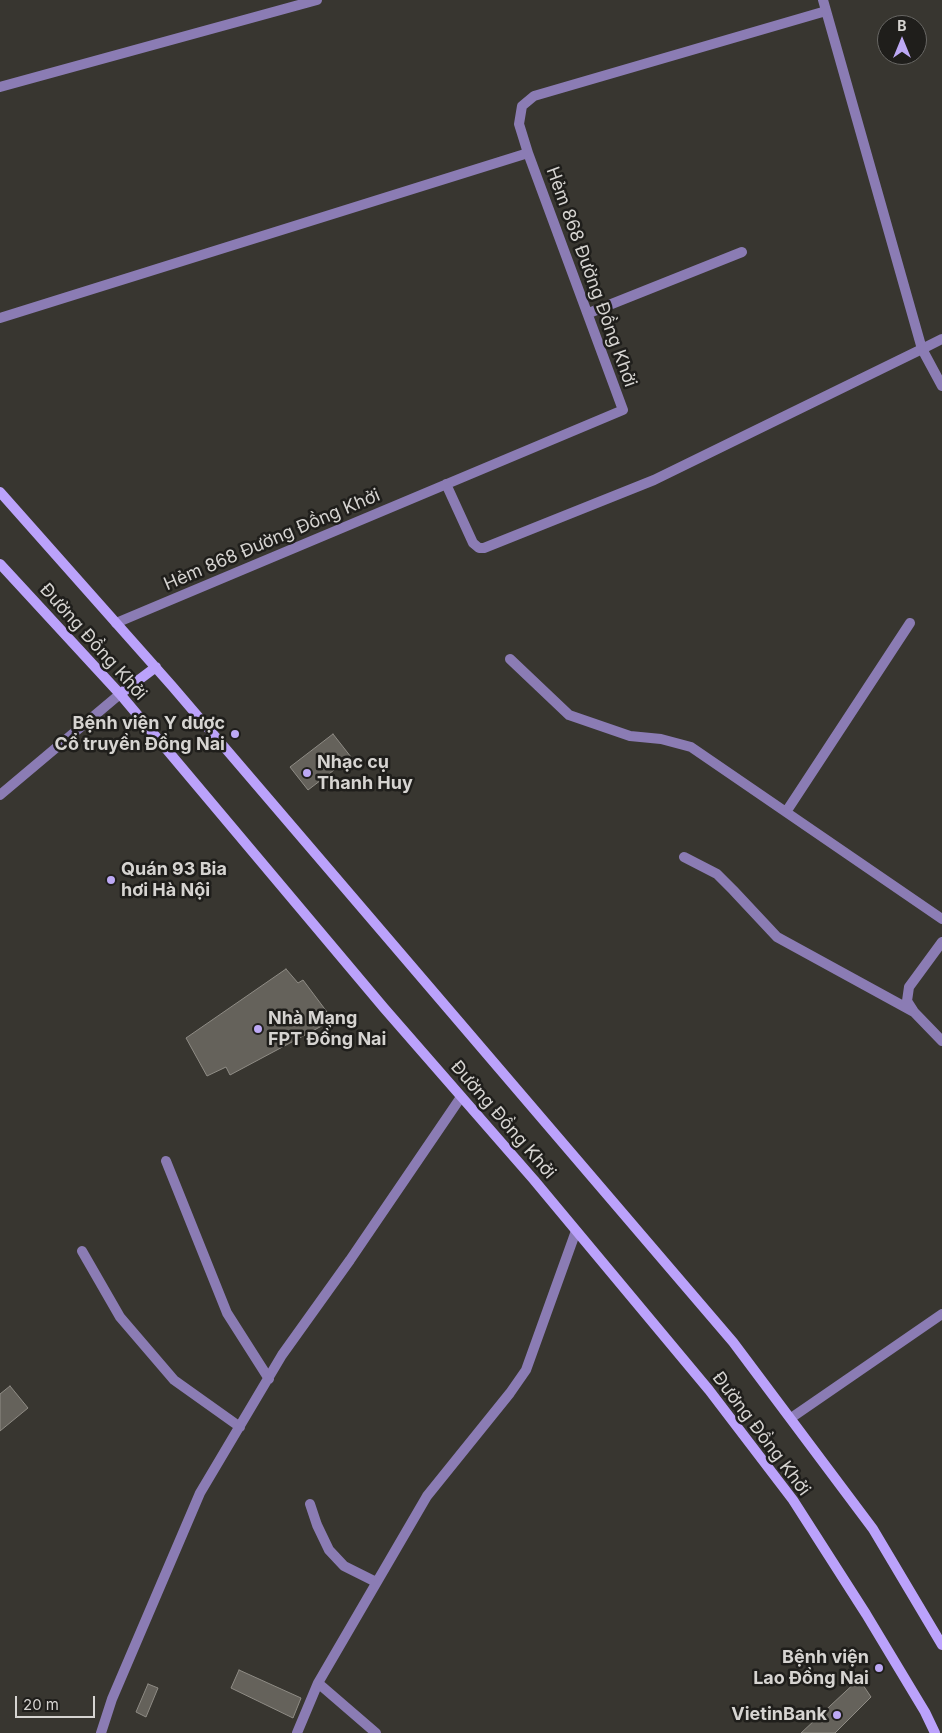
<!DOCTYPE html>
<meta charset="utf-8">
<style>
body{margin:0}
#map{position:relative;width:942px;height:1733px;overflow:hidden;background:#383630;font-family:Inter,sans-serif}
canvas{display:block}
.north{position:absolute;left:877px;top:15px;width:50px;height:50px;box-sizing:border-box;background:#1f1e1b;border:1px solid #686764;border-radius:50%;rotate:0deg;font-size:14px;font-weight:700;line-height:20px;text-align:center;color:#d6d4d1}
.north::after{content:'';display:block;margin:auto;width:18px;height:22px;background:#bda9f5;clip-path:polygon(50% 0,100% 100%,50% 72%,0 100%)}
.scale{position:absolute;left:15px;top:1696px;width:80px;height:22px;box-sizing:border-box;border:2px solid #d6d4d1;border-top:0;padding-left:6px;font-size:15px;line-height:18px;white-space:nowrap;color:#d6d4d1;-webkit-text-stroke:4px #1f1e1b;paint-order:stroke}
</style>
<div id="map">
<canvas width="942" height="1733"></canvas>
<div class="north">B</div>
<div class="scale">20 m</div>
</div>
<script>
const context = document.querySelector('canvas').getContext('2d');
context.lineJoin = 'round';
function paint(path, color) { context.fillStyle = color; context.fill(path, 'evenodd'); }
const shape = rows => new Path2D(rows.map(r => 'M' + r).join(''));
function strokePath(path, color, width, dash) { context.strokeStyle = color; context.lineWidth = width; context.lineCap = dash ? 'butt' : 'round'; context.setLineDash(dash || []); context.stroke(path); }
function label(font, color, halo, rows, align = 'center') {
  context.font = font + ' Inter,sans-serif'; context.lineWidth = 5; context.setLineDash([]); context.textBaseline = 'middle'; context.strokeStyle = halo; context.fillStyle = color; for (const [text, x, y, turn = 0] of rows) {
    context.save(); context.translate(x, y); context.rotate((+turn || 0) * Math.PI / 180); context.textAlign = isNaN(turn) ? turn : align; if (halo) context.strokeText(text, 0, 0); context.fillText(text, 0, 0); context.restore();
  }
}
const building = shape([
 [333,734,351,757,308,790,290,767,333,734],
 [286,969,298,983,303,980,333,1020,230,1075,226,1067,207,1076,186,1038,286,969],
 [10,1386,28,1408,0,1431,0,1394,10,1386],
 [239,1670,301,1698,293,1718,231,1688,239,1670],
 [859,1679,871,1697,835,1733,801,1733,859,1679],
 [148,1684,158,1688,146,1717,136,1712,148,1684]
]);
paint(building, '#65625b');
strokePath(building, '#8f8c85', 1);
strokePath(shape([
 [0,87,317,0],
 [589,313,742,252],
 [0,318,528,153],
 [942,339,922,349,942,386],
 [446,484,473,543,479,548,484,548,654,480,922,349,823,0],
 [116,623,623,410,528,153,519,124,522,106,534,96,826,11],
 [510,659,569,715,630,736,661,739,691,747,942,919],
 [0,795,120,694],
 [786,812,910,623],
 [684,857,717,874,733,890,777,937,914,1012],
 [942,942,909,987,907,1001,914,1012,942,1041],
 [166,1161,227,1313,269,1379],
 [82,1251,120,1317,174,1380,240,1427],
 [791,1418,942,1314],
 [310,1504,317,1525,329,1550,344,1566,376,1582],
 [318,1683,376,1733],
 [101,1733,112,1699,200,1493,282,1355,350,1260,461,1097],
 [297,1733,318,1683,427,1496,510,1393,526,1370,576,1231]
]), '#8b7cb4', 10);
strokePath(shape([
 [0,492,172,686,733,1342,873,1529,942,1645],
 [0,564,120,694,384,1008,534,1180,709,1390,793,1500,866,1614,925,1712,935,1733],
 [120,694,156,667]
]), '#bba2fb', 10);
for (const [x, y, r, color] of [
 [235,734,5,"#bda9f5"],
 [307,773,5,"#bda9f5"],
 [111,880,5,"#bda9f5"],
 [258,1029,5,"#bda9f5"],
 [879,1668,5,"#bda9f5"],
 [837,1715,5,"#bda9f5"]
]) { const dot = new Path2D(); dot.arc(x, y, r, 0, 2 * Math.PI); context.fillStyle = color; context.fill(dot); strokePath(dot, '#1f1e1b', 2); }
label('18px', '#d6d4d1', '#1f1e1b', [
 ["Hẻm 868 Đường Đồng Khởi",591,277,70],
 ["Hẻm 868 Đường Đồng Khởi",272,540,-23],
 ["Đường Đồng Khởi",93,642,48],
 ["Đường Đồng Khởi",503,1120,49],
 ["Đường Đồng Khởi",761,1434,53]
]);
label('bold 18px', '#d6d4d1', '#1f1e1b', [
 ["Bệnh viện Y dược",225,724],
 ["Cổ truyền Đồng Nai",225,745],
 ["Nhạc cụ",317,763,"left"],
 ["Thanh Huy",317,784,"left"],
 ["Quán 93 Bia",121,870,"left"],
 ["hơi Hà Nội",121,891,"left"],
 ["Nhà Mạng",268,1019,"left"],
 ["FPT Đồng Nai",268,1040,"left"],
 ["Bệnh viện",869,1658],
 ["Lao Đồng Nai",869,1679],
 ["VietinBank",827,1715]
], 'right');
</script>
